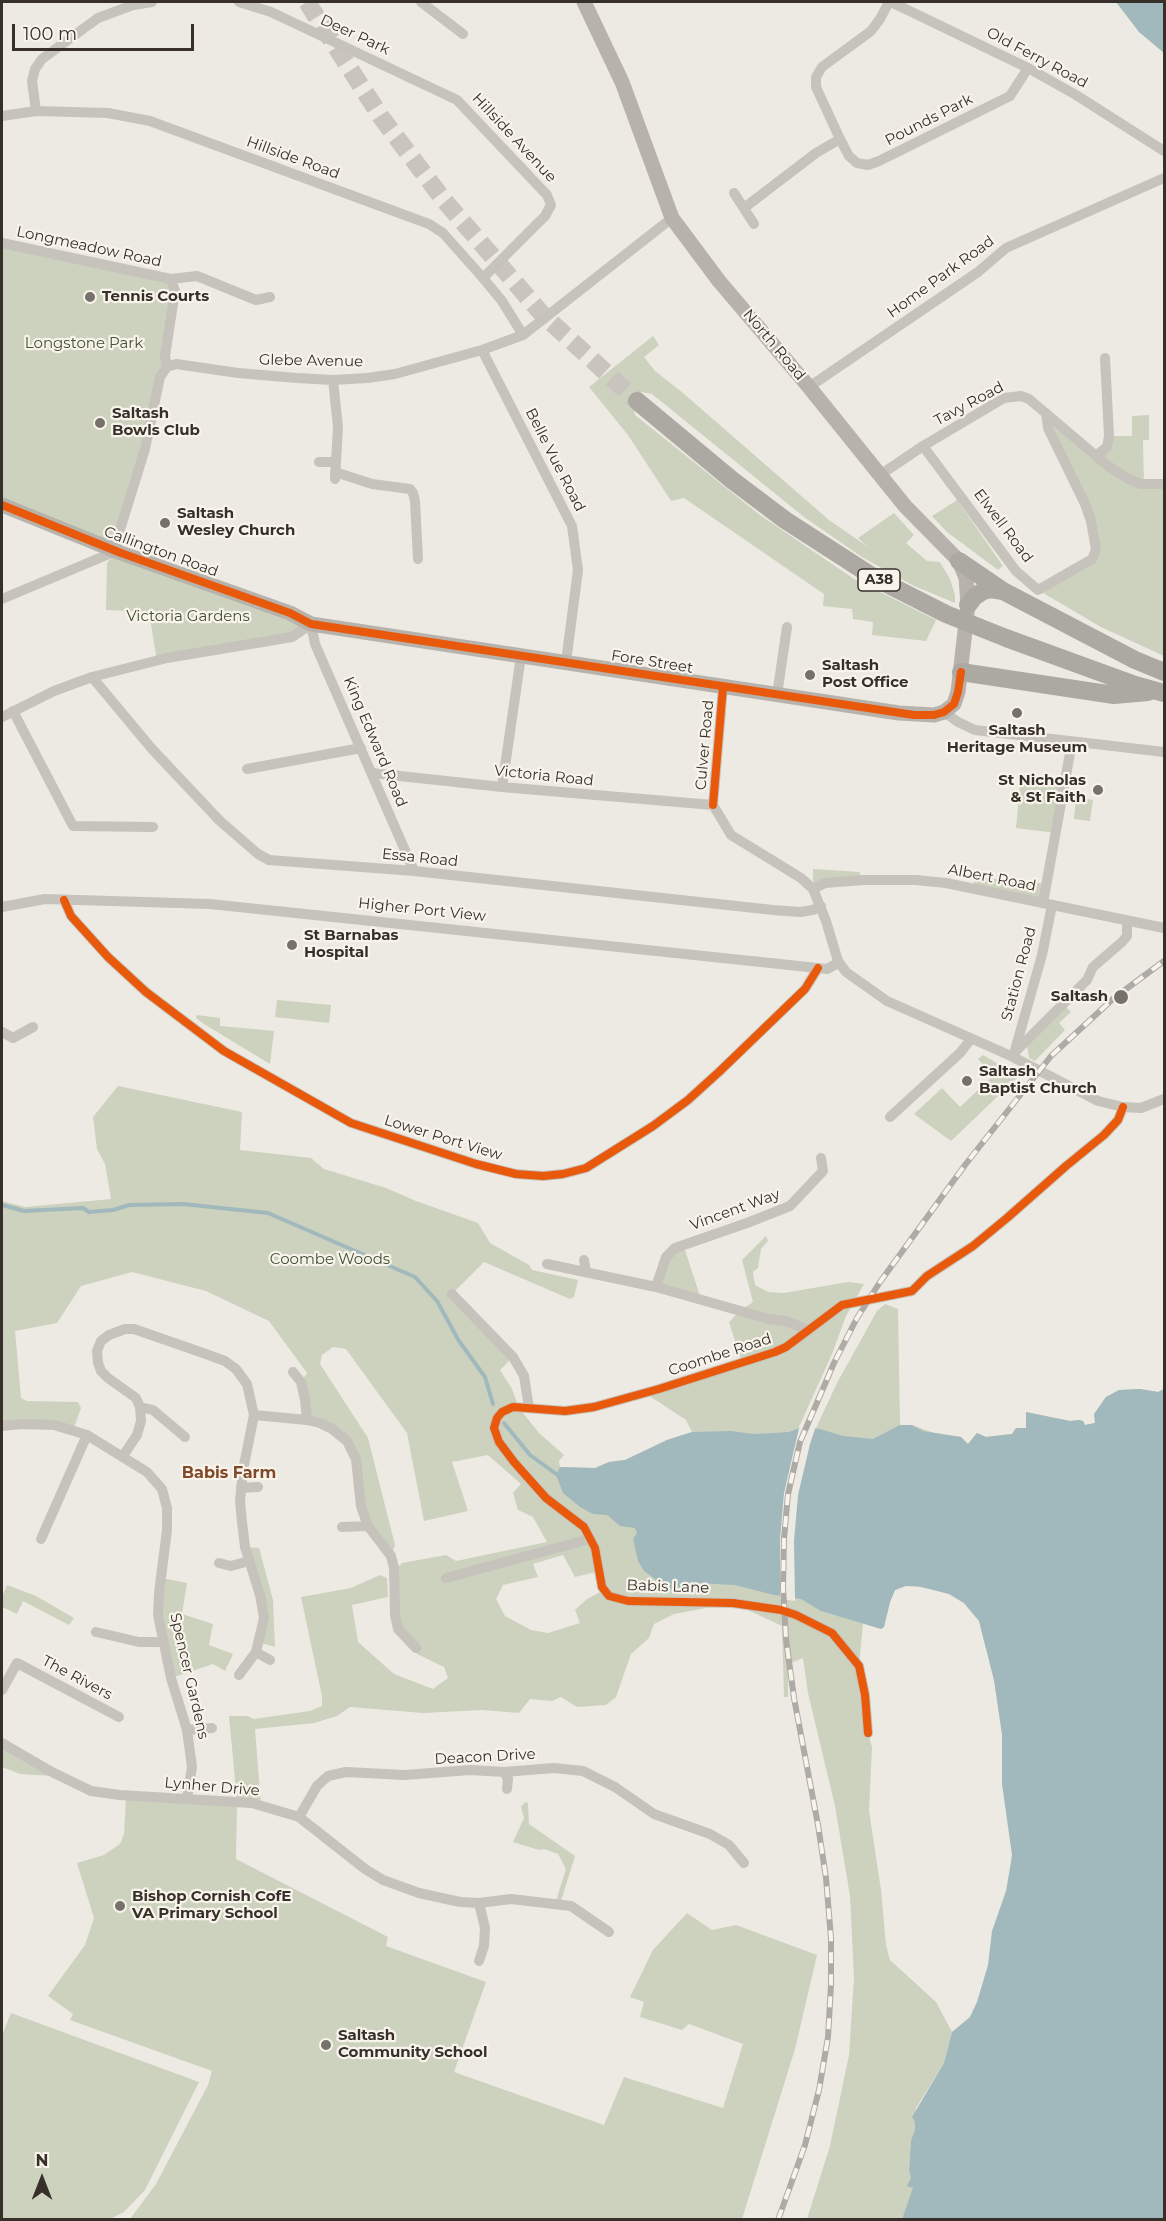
<!DOCTYPE html>
<style>
body{margin:0}
#map{position:relative;width:1166px;height:2221px;overflow:hidden;background:#edeae3;font-family:Montserrat,sans-serif}
canvas{display:block}
.frame{position:absolute;inset:0;border:3px solid #37302a;pointer-events:none}
.north{position:absolute;left:12px;top:2149px;width:60px;height:60px;-webkit-text-stroke:4px #f9f4eb;paint-order:stroke;rotate:0deg;font-size:16px;font-weight:700;line-height:24px;text-align:center;color:#37302a}
.north::after{content:'';display:block;margin:auto;width:21px;height:27px;background:#37302a;clip-path:polygon(50% 0,100% 100%,50% 72%,0 100%)}
.scale{position:absolute;left:12px;top:24px;width:182px;height:27px;box-sizing:border-box;border:3px solid #37302a;border-top:0;padding-left:8px;font-size:18px;line-height:21px;white-space:nowrap;color:#37302a;-webkit-text-stroke:4px #f9f4eb;paint-order:stroke}
</style>
<div id="map">
<canvas width="1166" height="2221"></canvas>
<div class="frame"></div>
<div class="north">N</div>
<div class="scale">100 m</div>
</div>
<script>
const context = document.querySelector('canvas').getContext('2d');
context.lineJoin = 'round';
function paint(path, color) { context.fillStyle = color; context.fill(path, 'evenodd'); }
const shape = rows => new Path2D(rows.map(r => 'M' + r).join(''));
function strokePath(path, color, width, dash) { context.strokeStyle = color; context.lineWidth = width; context.lineCap = dash ? 'butt' : 'round'; context.setLineDash(dash || []); context.stroke(path); }
function label(font, color, halo, rows, align = 'center') {
  context.font = font + ' Montserrat,sans-serif'; context.lineWidth = 4.5; context.setLineDash([]); context.textBaseline = 'middle'; context.strokeStyle = halo; context.fillStyle = color; for (const [text, x, y, turn = 0] of rows) {
    context.save(); context.translate(x, y); context.rotate((+turn || 0) * Math.PI / 180); context.textAlign = isNaN(turn) ? turn : align; if (halo) context.strokeText(text, 0, 0); context.fillText(text, 0, 0); context.restore();
  }
}
paint(shape([
 [2,243,171,279,165,356,114,549,2,505],
 [653,336,659,345,644,357,655,371,683,393,829,520,868,547,858,538,894,513,914,535,906,543,927,561,940,562,950,579,955,595,955,603,912,585,862,557,804,517,652,394,641,392,635,396,633,402,635,415,760,515,854,579,936,620,926,641,872,635,873,622,853,619,852,609,823,606,824,594,684,498,671,501,628,435,589,387],
 [1046,413,1097,455,1109,436,1132,436,1132,416,1149,415,1149,440,1143,440,1144,484,1164,484,1164,656,1101,627,1038,590,1092,559,1093,529],
 [957,500,1003,566,998,570,947,532,932,516],
 [118,551,311,624,292,637,157,661,149,612,106,610,107,563],
 [1039,776,1065,779,1056,833,1016,828,1020,786,1031,778],
 [1076,797,1093,800,1090,821,1074,819],
 [813,869,860,872,860,880,813,889],
 [975,877,1048,884,1043,903,973,888],
 [277,1000,331,1005,329,1023,275,1017],
 [1065,1006,1071,1012,1059,1023,1065,1030,1035,1061,1029,1058,1027,1044],
 [197,1015,220,1018,220,1026,274,1031,270,1064,204,1024,196,1018],
 [983,1055,1019,1076,951,1141,914,1114,942,1088,960,1107,993,1076,978,1059],
 [118,1086,242,1112,240,1150,311,1158,324,1169,386,1188,416,1201,478,1223,490,1243,529,1265,532,1270,578,1280,574,1297,570,1299,484,1262,452,1294,513,1357,500,1370,512,1389,519,1408,539,1433,564,1455,559,1461,560,1467,595,1468,609,1462,625,1460,667,1440,692,1432,686,1420,645,1393,742,1363,729,1322,741,1310,753,1302,742,1260,766,1236,768,1241,761,1249,758,1268,753,1272,755,1285,768,1292,784,1293,848,1282,864,1284,846,1316,832,1354,799,1427,816,1428,837,1383,877,1311,885,1304,898,1309,900,1425,912,1425,934,1433,961,1437,968,1444,977,1433,986,1437,1012,1434,1016,1428,1026,1428,1026,1412,1070,1421,1079,1420,1083,1421,1085,1425,1095,1423,1094,1414,1106,1397,1119,1390,1140,1389,1158,1392,1164,1389,1002,1734,994,1680,979,1621,964,1603,949,1594,930,1588,905,1586,895,1590,890,1602,884,1627,881,1629,863,1623,859,1666,868,1733,872,1747,869,1811,881,1890,886,1945,890,1960,936,2002,952,2032,944,2063,916,2108,915,2130,911,2140,909,2171,911,2178,908,2186,914,2187,902,2219,807,2219,830,2146,849,2055,854,1978,850,1896,835,1806,808,1693,803,1658,788,1664,788,1697,784,1697,782,1626,733,1603,674,1614,654,1624,649,1638,631,1654,616,1697,606,1705,577,1707,561,1697,552,1701,530,1699,519,1713,482,1710,423,1713,350,1707,337,1716,314,1723,255,1729,261,1805,237,1801,229,1716,247,1716,254,1719,310,1711,322,1706,322,1696,301,1597,351,1588,380,1575,387,1578,388,1597,352,1605,358,1642,394,1674,433,1689,448,1678,444,1667,417,1654,416,1648,398,1629,394,1572,402,1563,446,1555,456,1561,547,1542,533,1517,518,1510,513,1493,521,1484,488,1455,452,1462,468,1511,424,1521,407,1433,346,1349,333,1347,322,1355,320,1364,368,1438,395,1545,391,1556,368,1526,347,1441,307,1420,301,1382,307,1373,269,1321,206,1291,132,1272,81,1286,57,1323,15,1331,21,1398,27,1401,78,1402,81,1408,73,1430,2,1426,2,1201,25,1207,111,1199,105,1164,97,1149,93,1117],
 [563,1555,575,1577,600,1571,604,1590,587,1599,575,1610,580,1623,548,1633,531,1630,505,1616,496,1599,503,1585,538,1577,533,1564],
 [683,1244,701,1299,656,1287,663,1265],
 [245,1547,259,1548,273,1600,275,1647,259,1642,264,1618],
 [161,1578,187,1583,182,1614,213,1624,209,1645,233,1654,225,1671,213,1664,171,1678,163,1642],
 [7,1585,36,1596,74,1618,69,1625,23,1601,17,1614,2,1607,2,1597],
 [2,1746,52,1776,20,1774,2,1767],
 [126,1798,237,1805,236,1859,388,1937,386,1946,486,1982,454,2072,604,2125,624,2077,723,2108,743,2044,689,2024,682,2030,640,2017,644,2002,630,1997,653,1950,687,1913,712,1930,736,1925,817,1955,795,2049,742,2219,130,2219,156,2184,208,2085,212,2071,70,2020,73,2014,48,1996,85,1945,94,1918,77,1863,104,1855,120,1844,124,1834],
 [525,1802,528,1803,529,1824,575,1856,560,1904,555,1904,566,1869,558,1854,544,1849,539,1850,513,1842,524,1818,521,1807],
 [11,2013,199,2082,145,2190,124,2212,110,2219,2,2219,2,2035]
]), '#ccd2be');
paint(shape([
 [1116,2,1164,2,1164,53,1139,32],
 [1140,1389,1158,1392,1164,1389,1164,2219,902,2219,913,2188,907,2186,911,2178,909,2171,911,2140,915,2130,915,2122,912,2117,944,2063,952,2032,970,2017,977,2002,988,1965,992,1931,1006,1891,1010,1868,1012,1855,1002,1784,1002,1734,994,1680,979,1621,964,1603,949,1594,917,1586,906,1586,895,1590,890,1602,884,1627,881,1629,821,1611,801,1599,774,1595,735,1585,694,1583,670,1590,644,1571,638,1561,633,1539,637,1533,635,1528,620,1526,607,1515,593,1514,580,1507,563,1493,556,1475,560,1467,595,1468,609,1462,625,1460,667,1440,692,1432,731,1431,753,1434,773,1433,789,1432,802,1427,820,1429,843,1436,873,1439,900,1425,912,1425,923,1431,961,1437,968,1444,977,1433,986,1437,1012,1434,1016,1428,1026,1428,1026,1412,1070,1421,1079,1420,1083,1421,1085,1425,1095,1423,1094,1414,1106,1397,1119,1390]
]), '#a1b9bc');
paint(shape([
 [800,1424,816,1426,810,1444,798,1495,794,1541,795,1601,780,1599,780,1540,784,1493]
]), '#edeae3');
strokePath(shape([
 [2,1205,24,1211,83,1208,89,1212,113,1210,129,1205,183,1204,268,1213,415,1277,437,1301,459,1341,485,1377,493,1404],
 [504,1423,530,1455,559,1476]
]), '#a1b9bc', 4);
strokePath(shape([
 [307,2,381,117,443,199,542,314,637,401]
]), '#c9c5be', 18, [18, 9]);
strokePath(shape([
 [239,2,271,12,457,100,547,195,551,205,545,216,483,278],
 [421,2,463,34],
 [889,2,880,19,871,31,822,67,816,77,816,87,840,139,849,156,857,163,868,165,879,161,1010,96,1028,68],
 [891,2,1028,68,1076,95,1164,151],
 [36,111,32,81,35,69,42,59,98,18,133,5,152,2],
 [2,116,36,111,108,113,150,121,429,224,443,233,483,278,502,301,523,335],
 [734,193,754,224],
 [744,208,816,153,840,139],
 [2,243,171,279,175,291,165,356,167,367],
 [171,279,197,276,256,300,270,297],
 [482,350,572,526,578,570,566,662],
 [333,380,338,427,335,479],
 [809,387,978,272,1006,248,1164,178],
 [923,446,1016,571,1038,590,1092,559,1096,550,1091,521,1085,504,1048,428,1046,413],
 [1097,455,1107,447,1109,436,1105,358],
 [319,462,336,462],
 [335,472,372,484,410,489,413,493,415,501,418,559],
 [880,475,923,446,1004,398,1021,396,1029,399,1108,466,1127,478,1140,484,1164,484],
 [2,599,109,554,114,549,145,449,160,377,167,367,176,364,238,373,297,378,333,380,367,378,395,374,482,350,523,335,672,218],
 [92,677,152,749,220,821,258,854,269,860,414,871,773,910,800,912,813,910,821,906],
 [723,687,713,805,731,835,801,878,813,889,826,921,838,961,846,972,887,1001,1011,1056,1098,1101,1123,1107,1141,1108,1164,1099],
 [777,695,787,627],
 [13,711,73,826,153,827],
 [944,712,958,722,975,730,1164,752],
 [2,717,54,691,92,677,167,658,292,637,311,624,315,644,414,871],
 [247,769,361,748],
 [372,773,502,787,713,805],
 [502,787,521,656],
 [813,889,825,883,863,880,916,880,946,883,1164,928],
 [64,900,71,916,108,957,146,992,224,1051,351,1123,476,1164,516,1174,543,1176,563,1174,586,1168,653,1126,688,1100,720,1071,805,989,818,968],
 [1043,903,1072,742],
 [2,907,45,899,210,904,827,969,838,963],
 [2,1032,13,1038,33,1027],
 [1015,1050,1042,955,1052,905],
 [1011,1056,1087,980,1093,967,1122,942,1127,936,1127,921],
 [890,1117,960,1053,971,1039],
 [584,1260,586,1272],
 [547,1264,656,1287,769,1319,785,1321,809,1330],
 [656,1287,666,1257,675,1248,747,1223,790,1206,823,1171,821,1158],
 [452,1294,513,1357,524,1376,529,1408],
 [293,1372,301,1382,305,1400,307,1420],
 [140,1407,153,1410,185,1437],
 [254,1415,307,1420,320,1423,332,1429,347,1441,356,1459,361,1506,368,1526,391,1556,394,1568,395,1615,398,1629,416,1648],
 [2,1426,22,1424,54,1425,87,1435,147,1472,162,1489,167,1508,167,1530,159,1593,158,1615,171,1678,187,1730,192,1767,187,1798],
 [123,1456,137,1435,141,1421,140,1407,136,1398,108,1378,101,1371,98,1363,97,1351,101,1341,109,1335,125,1329,134,1329,206,1354,225,1361,236,1369,247,1384,254,1415,243,1470,240,1501,242,1522,245,1547,260,1595,264,1618,256,1652,239,1675],
 [241,1488,258,1487],
 [342,1527,368,1526],
 [41,1539,87,1435],
 [219,1563,231,1566,249,1561],
 [446,1578,590,1539],
 [96,1632,139,1642,163,1642],
 [256,1652,270,1660],
 [2,1690,17,1663,119,1717],
 [187,1730,212,1728],
 [868,1733,865,1695,859,1666,832,1633,796,1615,781,1610,733,1603,628,1601,609,1596,602,1587,595,1548,584,1527,546,1498,514,1462,499,1442,494,1428,497,1418,502,1412,513,1407,565,1411,594,1407,659,1389,775,1352,786,1347,842,1305,912,1291,927,1276,973,1246,1007,1218,1066,1166,1104,1135,1118,1120,1123,1107],
 [2,1743,52,1772,91,1791,120,1795,252,1803,299,1817,365,1869,383,1880,419,1893,460,1902,479,1903,511,1899,571,1906,609,1932],
 [504,1772,508,1779,507,1789],
 [299,1817,317,1786,328,1776,346,1772,405,1775,470,1770,504,1772,554,1768,583,1771,615,1787,654,1814,710,1834,729,1845,744,1863],
 [479,1903,485,1928,484,1946,479,1961]
]), '#c6c2bc', 10);
strokePath(shape([
 [2,505,121,553,290,613,311,624,899,713,934,715,944,712,954,704,958,692,968,605,966,578,959,561,905,506,809,387,719,281,672,218,622,82,584,2]
]), '#b7b2ac', 15);
strokePath(shape([
 [637,401,732,480,785,520,875,578,946,614,1006,638,1135,685,1164,693],
 [959,561,1003,591,1135,660,1164,672],
 [968,605,974,597,983,591,990,589,1003,591],
 [961,672,1114,695,1148,692]
]), '#aca9a2', 18);
const rail = shape([
 [778,2220,805,2145,819,2090,828,2037,831,1985,831,1938,826,1878,818,1825,794,1698,786,1639,783,1587,784,1539,788,1494,800,1442,834,1363,857,1318,880,1282,965,1165,1051,1056,1114,998,1164,961]
]);
strokePath(rail, '#aeaba6', 6);
strokePath(rail, '#f9f4eb', 4, [11]);
strokePath(shape([
 [2,505,121,553,290,613,311,624,914,715,934,715,944,712,954,704,958,692,961,672],
 [713,805,723,687],
 [64,900,71,916,108,957,146,992,224,1051,351,1123,476,1164,516,1174,543,1176,563,1174,586,1168,653,1126,688,1100,720,1071,805,989,818,968],
 [868,1733,865,1695,859,1666,832,1633,796,1615,781,1610,733,1603,628,1601,609,1596,602,1587,595,1548,584,1527,546,1498,514,1462,499,1442,494,1428,497,1418,502,1412,513,1407,565,1411,594,1407,659,1389,775,1352,786,1347,842,1305,912,1291,927,1276,973,1246,1007,1218,1066,1166,1104,1135,1118,1120,1123,1107]
]), '#e8590c', 8);
for (const [x, y, r, color] of [
 [90,297,6,"#77716b"],
 [100,423,6,"#77716b"],
 [165,523,6,"#77716b"],
 [810,675,6,"#77716b"],
 [1017,713,6,"#77716b"],
 [1098,790,6,"#77716b"],
 [292,945,6,"#77716b"],
 [1121,997,8,"#77716b"],
 [967,1081,6,"#77716b"],
 [120,1906,6,"#77716b"],
 [326,2045,6,"#77716b"]
]) { const dot = new Path2D(); dot.arc(x, y, r, 0, 2 * Math.PI); context.fillStyle = color; context.fill(dot); strokePath(dot, '#f9f4eb', 2); }
for (const [x, y, w] of [
 [879,580,42]
]) { const box = new Path2D(); box.roundRect(x - w / 2, y - 11, w, 22, 4.5); context.fillStyle = '#f9f4eb'; context.fill(box); strokePath(box, '#37302a', 1.5); }
label('bold 14px', '#37302a', null, [
 ["A38",879,580]
]);
label('15px', '#37302a', '#f9f4eb', [
 ["Deer Park",355,35,25],
 ["Old Ferry Road",1037,58,28],
 ["Pounds Park",929,120,-27],
 ["Hillside Avenue",514,138,47],
 ["Hillside Road",293,158,20],
 ["Longmeadow Road",89,247,12],
 ["Home Park Road",941,277,-36],
 ["North Road",774,345,50],
 ["Glebe Avenue",311,361,1],
 ["Tavy Road",969,404,-28],
 ["Belle Vue Road",555,460,63],
 ["Elwell Road",1003,526,53],
 ["Callington Road",161,552,20],
 ["Fore Street",652,662,9],
 ["King Edward Road",375,742,67],
 ["Culver Road",705,745,-85],
 ["Victoria Road",544,776,6],
 ["Essa Road",420,858,6],
 ["Albert Road",992,878,11],
 ["Higher Port View",422,910,6],
 ["Station Road",1019,974,-75],
 ["Lower Port View",443,1138,17],
 ["Vincent Way",735,1210,-20],
 ["Coombe Road",720,1355,-18],
 ["Babis Lane",668,1587,2],
 ["Spencer Gardens",189,1676,77],
 ["The Rivers",77,1678,28],
 ["Deacon Drive",485,1757,-3],
 ["Lynher Drive",212,1787,5]
]);
label('bold 15px', '#37302a', '#f9f4eb', [
 ["Tennis Courts",102,297],
 ["Saltash",112,414],
 ["Bowls Club",112,431],
 ["Saltash",177,514],
 ["Wesley Church",177,531],
 ["Saltash",822,666],
 ["Post Office",822,683],
 ["Saltash",1017,731,"center"],
 ["Heritage Museum",1017,748,"center"],
 ["St Nicholas",1086,781,"right"],
 ["& St Faith",1086,798,"right"],
 ["St Barnabas",304,936],
 ["Hospital",304,953],
 ["Saltash",1108,997,"right"],
 ["Saltash",979,1072],
 ["Baptist Church",979,1089],
 ["Bishop Cornish CofE",132,1897],
 ["VA Primary School",132,1914],
 ["Saltash",338,2036],
 ["Community School",338,2053]
], 'left');
label('15px', '#425330', '#f9f4eb', [
 ["Longstone Park",84,344],
 ["Victoria Gardens",188,617],
 ["Coombe Woods",330,1260]
]);
label('bold 16px', '#7f492a', '#f9f4eb', [
 ["Babis Farm",229,1473]
]);
</script>
